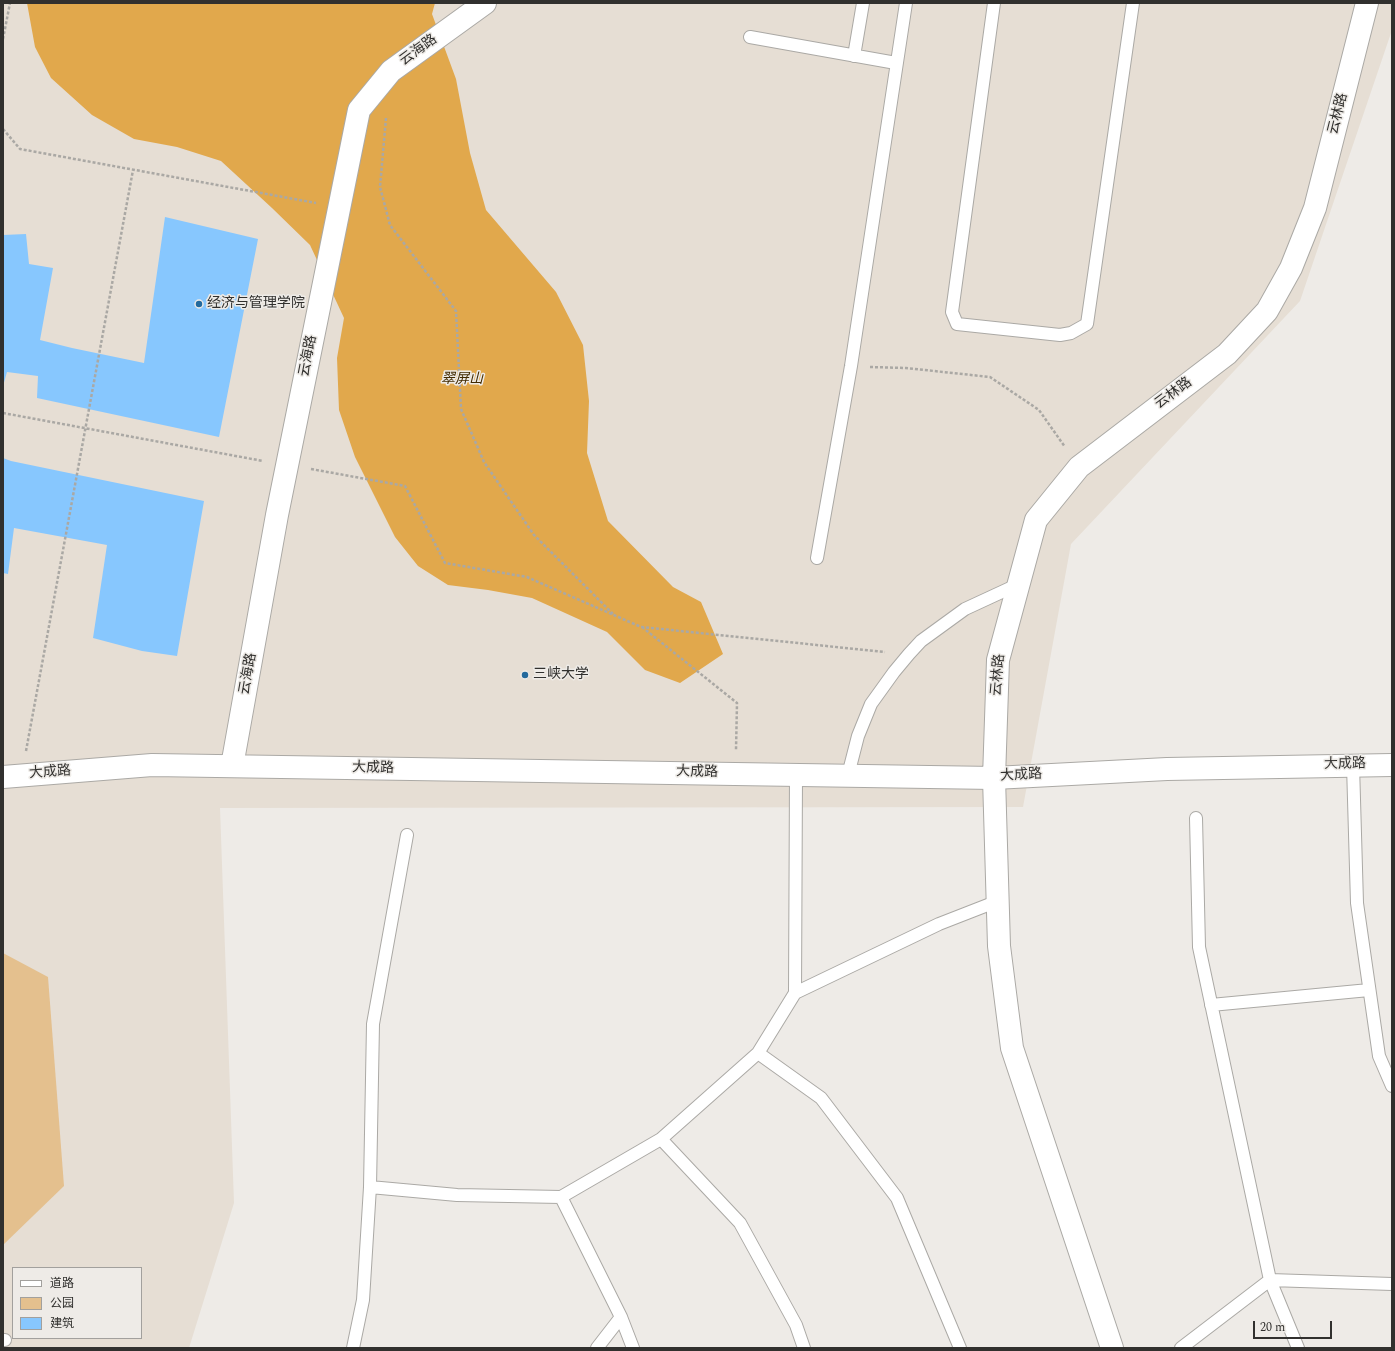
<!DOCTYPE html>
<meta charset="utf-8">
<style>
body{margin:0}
#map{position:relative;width:1395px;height:1351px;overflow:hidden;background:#eeebe7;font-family:Spectral,"Noto Sans SC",serif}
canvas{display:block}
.frame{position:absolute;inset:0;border:4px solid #31302e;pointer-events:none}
.legend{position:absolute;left:12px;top:1267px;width:130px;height:72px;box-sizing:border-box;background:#eeebe7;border:1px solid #a2a09d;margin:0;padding:5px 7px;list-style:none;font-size:12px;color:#31302e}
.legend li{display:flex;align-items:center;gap:8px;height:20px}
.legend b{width:20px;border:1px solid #a2a09d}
.scale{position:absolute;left:1253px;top:1321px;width:79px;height:18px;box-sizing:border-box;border:2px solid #31302e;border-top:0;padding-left:5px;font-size:12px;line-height:14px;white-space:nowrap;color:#31302e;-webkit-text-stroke:3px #eeebe7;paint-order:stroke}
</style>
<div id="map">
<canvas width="1395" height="1351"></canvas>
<div class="frame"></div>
<ul class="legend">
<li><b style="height:5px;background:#fff"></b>道路</li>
<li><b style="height:11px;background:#e4c08e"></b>公园</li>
<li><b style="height:11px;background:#87c7fe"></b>建筑</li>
</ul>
<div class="scale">20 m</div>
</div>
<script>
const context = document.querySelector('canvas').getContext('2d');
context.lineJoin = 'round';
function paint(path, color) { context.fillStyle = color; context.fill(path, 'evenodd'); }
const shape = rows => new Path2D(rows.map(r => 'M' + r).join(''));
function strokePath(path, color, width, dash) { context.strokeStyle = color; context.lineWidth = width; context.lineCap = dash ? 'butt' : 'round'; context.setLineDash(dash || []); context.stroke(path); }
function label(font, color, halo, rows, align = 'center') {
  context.font = font + ' Spectral,"Noto Sans SC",serif'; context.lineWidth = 3; context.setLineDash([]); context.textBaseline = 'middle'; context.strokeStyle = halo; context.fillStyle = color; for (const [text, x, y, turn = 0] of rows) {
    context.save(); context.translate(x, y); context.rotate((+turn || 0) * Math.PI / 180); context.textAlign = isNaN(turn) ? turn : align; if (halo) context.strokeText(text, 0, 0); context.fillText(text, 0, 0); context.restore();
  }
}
paint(shape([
 [3,3,1392,3,1392,30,1300,301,1071,544,1023,807,220,808,234,1203,189,1348,3,1348],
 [13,1268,141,1268,141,1338,13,1338]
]), '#e6ded4');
paint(shape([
 [3,953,48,977,64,1186,3,1245]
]), '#e4c08e');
paint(shape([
 [27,3,435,3,432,14,456,79,470,153,486,210,556,292,583,345,589,401,587,453,608,521,673,587,701,602,723,654,680,683,645,670,607,632,532,598,488,590,448,585,418,566,395,537,355,457,339,410,337,358,344,318,310,245,272,208,221,161,177,147,134,139,92,115,51,78,35,47]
]), '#e1a84c');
paint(shape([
 [165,217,258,239,219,437,37,398,38,376,7,372,3,386,3,235,26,234,29,264,53,268,40,340,72,348,144,363],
 [3,458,11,461,204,501,177,656,142,651,93,638,107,545,14,528,8,574,3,573]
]), '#87c7fe');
const lane = shape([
 [994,3,952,312,957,324,1060,335,1071,333,1087,324,1133,3],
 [750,37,896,63],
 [854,56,863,3],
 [817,558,851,366,906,3],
 [1353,765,1357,903,1379,1056,1392,1086],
 [848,775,858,736,871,704,894,672,909,654,921,641,965,609,1019,584],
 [1196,818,1199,947,1270,1280,1298,1348],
 [795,993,796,775],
 [1211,1005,1369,990],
 [758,1053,821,1098,897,1198,960,1348],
 [661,1139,740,1223,796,1325,804,1348],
 [370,1187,457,1195,561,1197,661,1139,758,1053,795,993,939,924,998,901],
 [561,1197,621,1317,633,1348],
 [3,1340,5,1340],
 [353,1348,363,1300,370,1187,373,1024,407,835],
 [597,1348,621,1317],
 [1181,1348,1270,1280,1392,1284]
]);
const street = shape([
 [994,778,999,946,1012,1048,1112,1348]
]);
const secondary = shape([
 [232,766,277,515,359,110,391,71,485,3],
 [3,777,152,765,994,778,1167,769,1392,765],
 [994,778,998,660,1036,520,1079,467,1227,354,1267,311,1291,268,1315,208,1367,3]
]);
strokePath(lane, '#aba9a5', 14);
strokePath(street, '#aba9a5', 24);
strokePath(secondary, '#aba9a5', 24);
strokePath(shape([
 [3,39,10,3],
 [386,118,380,187,390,225,456,311,461,409,484,462,534,535,613,614],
 [3,129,20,149,316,203],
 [870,367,906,368,990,377,1039,410,1065,447],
 [3,413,263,461],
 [311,469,405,486,445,563,527,577,641,627,885,652],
 [642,627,737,703,736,750],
 [26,751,133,170]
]), '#aaa8a4', 2.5, [3, 2]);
strokePath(lane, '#fff', 12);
strokePath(street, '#fff', 22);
strokePath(secondary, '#fff', 22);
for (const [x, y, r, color] of [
 [199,304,4,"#22699d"],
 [525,675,4,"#22699d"]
]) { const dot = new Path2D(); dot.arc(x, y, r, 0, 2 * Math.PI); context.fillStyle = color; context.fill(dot); strokePath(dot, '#eeebe7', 1.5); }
label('14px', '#31302e', '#eeebe7', [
 ["云海路",419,51,-36],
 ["云林路",1339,114,-76],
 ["云海路",309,356,-79],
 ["云林路",1174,394,-37],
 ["云海路",249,674,-80],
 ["云林路",999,675,-85],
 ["大成路",1345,765,-1],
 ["大成路",373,769,1],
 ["大成路",50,773,-4],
 ["大成路",697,773,1],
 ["大成路",1021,776,-3]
]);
label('14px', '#31302e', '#eeebe7', [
 ["经济与管理学院",207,304],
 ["三峡大学",533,675]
], 'left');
label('italic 14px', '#422b02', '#eeebe7', [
 ["翠屏山",462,380]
]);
</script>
